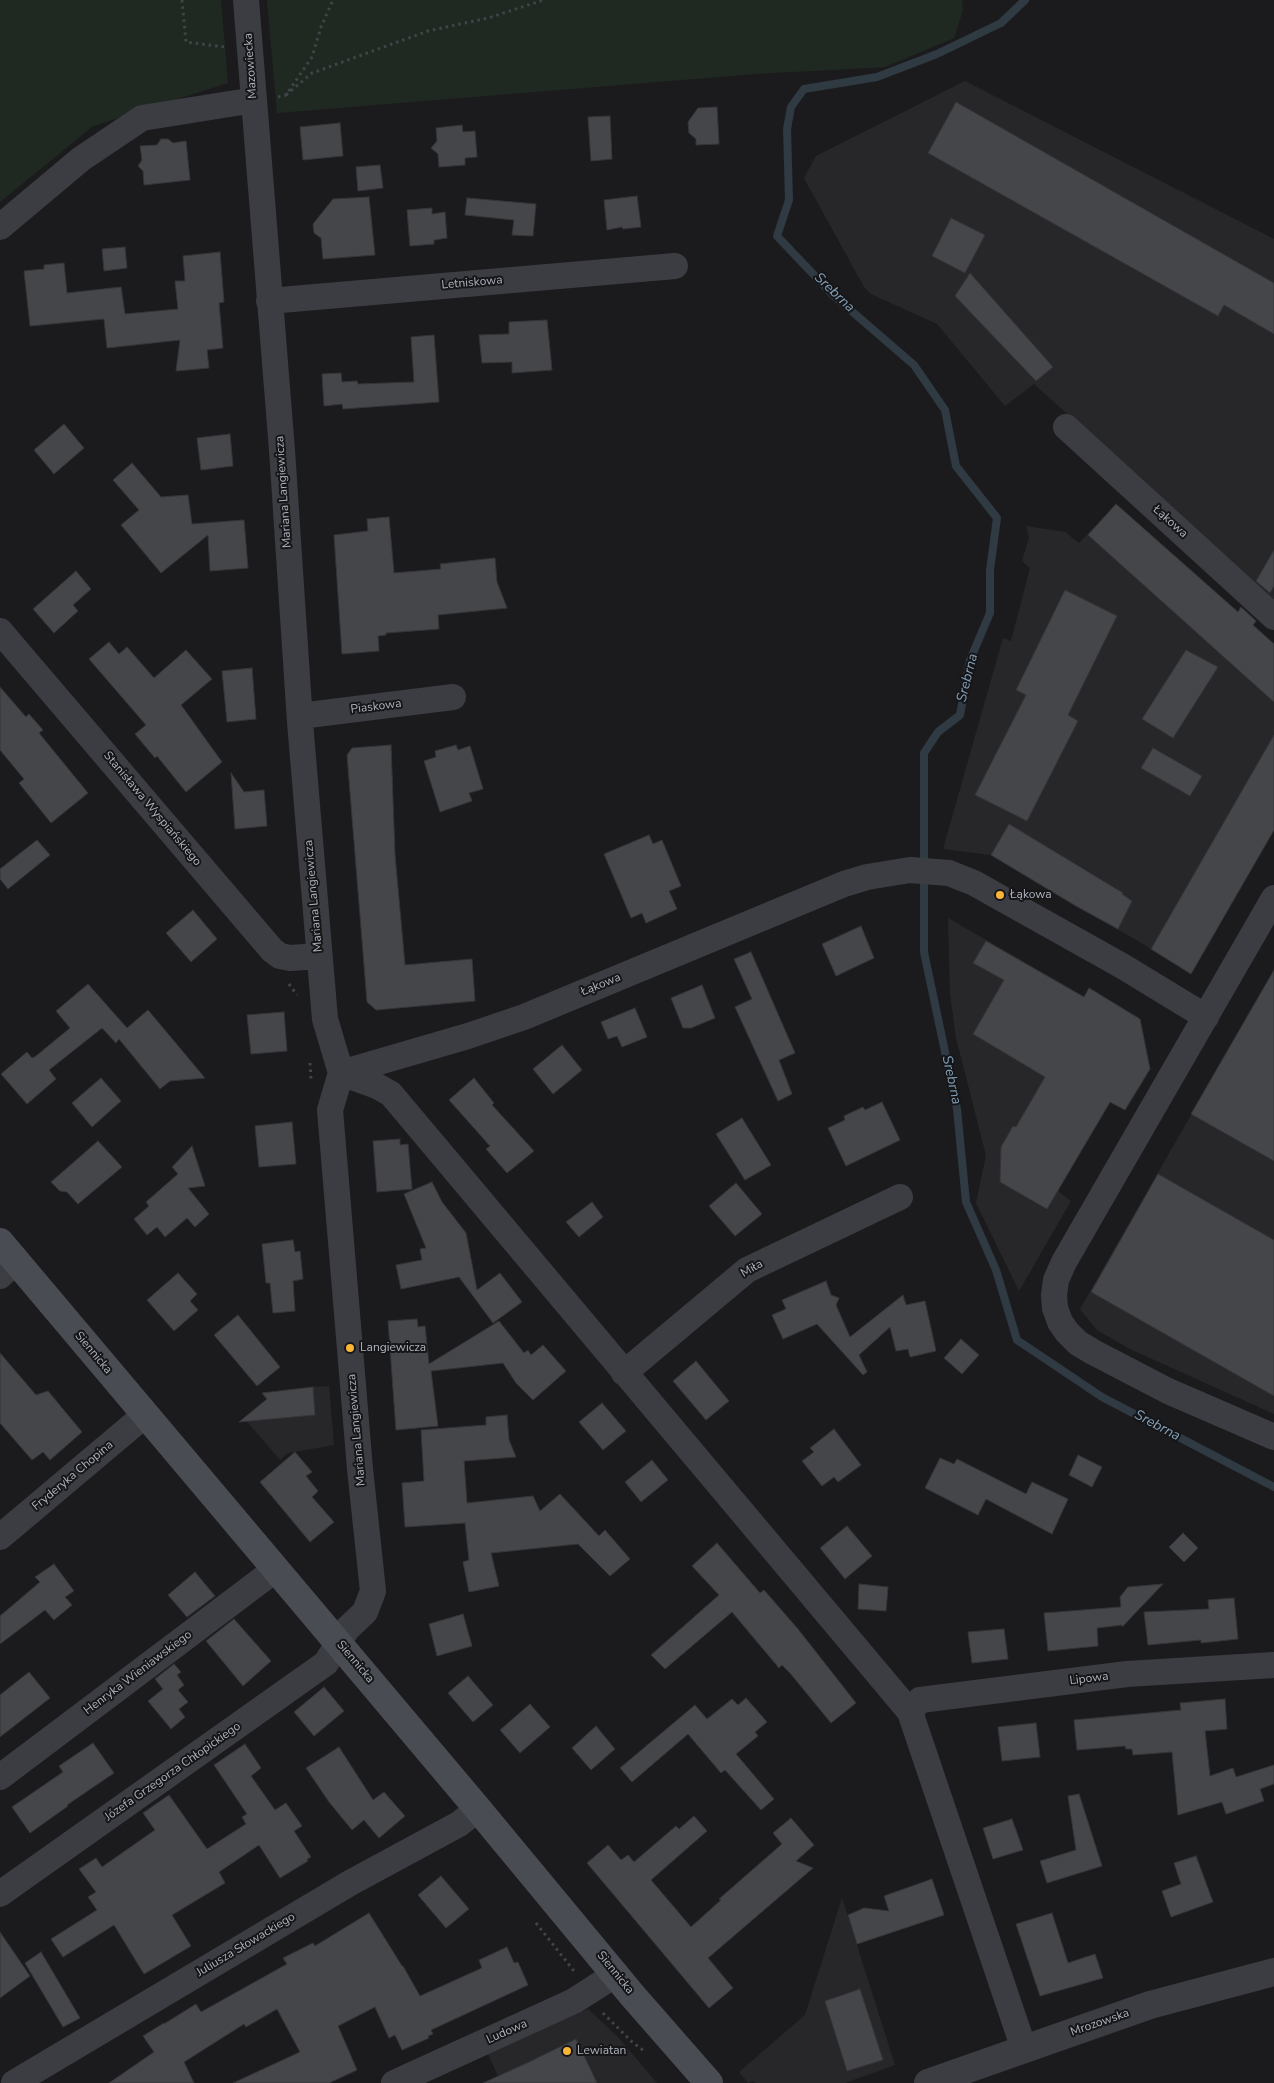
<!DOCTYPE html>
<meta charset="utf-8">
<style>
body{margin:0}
canvas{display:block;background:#1b1b1d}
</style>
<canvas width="1274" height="2083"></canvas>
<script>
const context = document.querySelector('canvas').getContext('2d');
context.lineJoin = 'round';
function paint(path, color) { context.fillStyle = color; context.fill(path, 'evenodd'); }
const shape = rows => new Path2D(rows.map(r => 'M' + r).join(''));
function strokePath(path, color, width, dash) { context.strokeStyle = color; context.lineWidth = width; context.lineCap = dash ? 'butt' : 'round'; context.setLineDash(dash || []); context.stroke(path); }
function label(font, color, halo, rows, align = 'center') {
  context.font = font + ' "Nunito Sans",sans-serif'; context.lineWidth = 4; context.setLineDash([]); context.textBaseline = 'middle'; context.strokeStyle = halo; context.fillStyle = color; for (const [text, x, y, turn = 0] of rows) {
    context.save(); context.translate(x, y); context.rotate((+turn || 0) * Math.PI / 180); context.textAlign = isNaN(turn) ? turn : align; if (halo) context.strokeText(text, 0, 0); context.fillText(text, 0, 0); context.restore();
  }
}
paint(shape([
 [965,81,1274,239,1274,600,1034,384,1005,406,937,324,871,294,864,287,804,178,816,156],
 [1116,504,1274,644,1274,830,1191,974,1138,941,1076,906,991,855,943,849,1003,638,1011,641,1030,568,1022,561,1029,538,1026,526,1065,532,1079,543],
 [948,918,1071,989,1070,992,1083,999,1089,988,1140,1019,1145,1045,1137,1041,1130,1070,1144,1079,1125,1110,1111,1102,1110,1103,1058,1191,1071,1201,1019,1291,976,1203,986,1155,956,1038,950,994],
 [1274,970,1274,1414,1130,1349,1097,1330,1080,1309],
 [329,1386,334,1445,288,1453,280,1460,244,1418,313,1387],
 [842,1898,895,2065,845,2083,755,2083,753,2081,748,2083,739,2072,805,2015],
 [588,2009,618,2037,657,2083,501,2083,488,2054]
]), '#27272a');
paint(shape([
 [0,0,221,0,228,83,93,126,0,202],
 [267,0,962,0,963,10,954,38,885,67,755,74,277,113]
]), '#202921');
strokePath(shape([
 [1025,0,1001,23,937,54,877,77,804,89,791,107,787,129,789,200,777,236,833,295,914,365,945,410,956,466,997,518,990,570,990,613,970,660,960,715,938,732,924,753,924,952,957,1109,966,1202,996,1270,1017,1340,1102,1397,1274,1487]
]), '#2f3a42', 8);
const building = shape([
 [956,102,1274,283,1274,334,1224,305,1218,316,928,153,956,102],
 [717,107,719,144,696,145,696,139,689,133,688,122,698,108,717,107],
 [610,116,612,159,591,161,588,117,610,116],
 [340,123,343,156,303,160,300,127,340,123],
 [462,125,463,132,475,131,477,157,465,158,465,165,439,167,438,154,431,148,437,141,436,128,462,125],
 [161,139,168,139,173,143,186,141,190,180,144,185,143,171,138,166,142,160,140,146,157,145,161,139],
 [380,165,383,188,358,191,356,167,380,165],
 [637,196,641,227,623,229,622,227,607,230,604,200,637,196],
 [369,197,375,255,323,259,321,238,314,233,313,224,333,199,369,197],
 [467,198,536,204,533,236,512,235,514,220,465,215,467,198],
 [432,208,432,214,445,212,447,238,434,240,434,244,410,246,407,210,432,208],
 [951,218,985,235,965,273,932,256,951,218],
 [125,247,127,268,104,271,102,249,125,247],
 [220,252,224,302,219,303,223,348,207,350,209,368,176,371,180,340,107,348,104,319,30,326,24,271,44,269,44,265,64,263,67,293,121,287,125,314,178,309,175,281,185,281,183,256,220,252],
 [970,273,1053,367,1036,381,955,296,970,273],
 [547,320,552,370,512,373,512,362,482,363,479,335,509,334,509,322,547,320],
 [434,335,439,402,343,409,342,404,324,406,322,374,341,373,342,382,357,381,358,384,414,382,411,337,434,335],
 [64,424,84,448,54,474,34,450,64,424],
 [230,434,233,466,201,470,197,438,230,434],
 [132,463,161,497,188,495,192,524,244,520,248,568,210,571,208,535,161,573,121,525,139,510,113,480,132,463],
 [1116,504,1238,612,1241,607,1256,621,1253,625,1274,644,1274,702,1088,535,1116,504],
 [389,517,394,573,441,569,440,564,495,558,497,582,507,608,438,615,439,629,386,633,386,635,378,636,379,651,342,654,334,535,368,531,367,519,389,517],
 [1274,550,1274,586,1270,593,1256,581,1274,550],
 [76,571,91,589,73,605,78,611,54,633,33,609,76,571],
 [1065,590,1117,616,1068,715,1078,721,1027,821,975,795,1026,695,1016,690,1065,590],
 [109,642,119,654,127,647,154,678,186,650,212,679,181,705,222,762,186,792,157,756,155,758,135,734,146,725,89,659,109,642],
 [1186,650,1218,667,1173,738,1142,719,1186,650],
 [252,668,256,719,227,722,222,671,252,668],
 [0,687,26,717,29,714,43,730,39,733,88,793,51,823,19,783,24,779,0,750,0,687],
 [1274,735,1274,830,1191,974,1151,949,1274,735],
 [391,745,395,855,405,965,472,959,475,1001,376,1010,367,1002,347,755,352,748,391,745],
 [456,745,458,750,470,746,483,789,469,793,472,801,440,812,424,761,436,757,435,751,456,745],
 [1153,748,1202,776,1190,796,1141,768,1153,748],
 [231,773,244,792,264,790,267,826,235,829,231,773],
 [1009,824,1123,893,1122,894,1132,901,1118,929,1076,906,991,855,1009,824],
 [649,835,653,844,662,840,681,886,669,891,677,909,646,923,642,913,631,918,604,854,649,835],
 [37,840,50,855,8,889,0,879,0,869,37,840],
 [193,910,217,939,191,962,166,933,193,910],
 [861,926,874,958,836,976,822,944,861,926],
 [986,941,1084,997,1089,988,1140,1019,1150,1069,1125,1110,1110,1102,1047,1209,1000,1182,1001,1147,1013,1126,1016,1127,1045,1077,973,1034,1004,980,973,963,986,941],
 [751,952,795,1053,779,1060,792,1094,778,1101,735,1007,752,999,734,959,751,952],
 [1274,970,1274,1161,1191,1114,1274,970],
 [88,984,127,1028,148,1010,205,1078,170,1081,160,1089,119,1039,116,1043,102,1028,49,1070,56,1079,27,1104,1,1074,27,1052,32,1058,36,1056,70,1028,56,1011,88,984],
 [702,985,715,1018,691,1028,683,1028,671,998,702,985],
 [635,1008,647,1037,622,1047,617,1036,608,1039,601,1022,635,1008],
 [284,1012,287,1051,251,1054,247,1015,284,1012],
 [562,1045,582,1070,553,1094,533,1069,562,1045],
 [101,1078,121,1101,92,1127,72,1103,101,1078],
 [474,1078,494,1103,492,1105,534,1151,507,1173,486,1149,490,1146,449,1100,474,1078],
 [882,1102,900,1140,846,1166,828,1128,845,1120,844,1116,863,1107,865,1110,882,1102],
 [742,1118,771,1165,745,1180,716,1134,742,1118],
 [292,1122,296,1164,259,1167,255,1126,292,1122],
 [400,1139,400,1145,408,1144,412,1189,377,1192,373,1141,400,1139],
 [98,1141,122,1167,78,1204,67,1192,60,1191,51,1182,98,1141],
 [192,1146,205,1186,188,1188,209,1214,195,1227,187,1218,165,1237,157,1227,147,1235,134,1219,149,1206,146,1202,178,1174,172,1167,192,1146],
 [1158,1174,1274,1240,1274,1396,1091,1292,1158,1174],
 [432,1182,442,1202,466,1233,477,1290,500,1273,522,1302,493,1323,459,1277,401,1289,396,1265,422,1260,420,1249,426,1248,404,1194,432,1182],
 [736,1183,762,1214,735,1236,709,1206,736,1183],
 [592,1202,603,1217,579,1237,566,1222,592,1202],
 [293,1240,295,1252,300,1251,303,1279,293,1281,295,1311,273,1313,270,1283,266,1283,262,1244,293,1240],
 [178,1273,197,1294,190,1301,198,1310,174,1331,147,1300,178,1273],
 [826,1281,831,1295,839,1298,836,1305,850,1337,903,1295,906,1305,925,1301,936,1351,910,1357,908,1349,896,1351,890,1327,859,1355,867,1372,863,1375,817,1324,783,1339,772,1315,786,1309,782,1300,826,1281],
 [238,1315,280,1367,257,1386,214,1335,238,1315],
 [417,1319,418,1327,425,1326,429,1364,499,1321,524,1353,528,1350,531,1355,543,1345,566,1371,533,1400,516,1383,503,1363,431,1371,438,1426,396,1430,388,1321,417,1319],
 [961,1339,979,1355,962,1374,944,1358,961,1339],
 [0,1353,36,1395,48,1391,82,1432,50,1460,43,1452,32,1460,0,1423,0,1353],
 [696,1361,729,1401,706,1420,673,1381,696,1361],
 [313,1387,315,1415,239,1422,267,1399,262,1393,313,1387],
 [602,1403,626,1431,603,1450,579,1422,602,1403],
 [507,1415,509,1440,516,1457,464,1461,467,1503,533,1496,540,1511,560,1494,599,1536,605,1530,630,1559,610,1576,578,1544,491,1553,499,1586,469,1592,463,1562,469,1560,465,1523,405,1527,402,1483,424,1481,421,1430,486,1425,486,1417,507,1415],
 [834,1429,861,1465,838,1482,834,1477,822,1486,802,1461,814,1452,810,1448,834,1429],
 [295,1452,312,1472,306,1476,318,1491,312,1497,334,1522,310,1542,260,1482,295,1452],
 [1078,1455,1102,1467,1092,1487,1069,1475,1078,1455],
 [940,1458,954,1464,957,1459,1026,1494,1032,1482,1068,1499,1052,1534,986,1499,978,1515,925,1488,940,1458],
 [652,1460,668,1480,641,1502,625,1482,652,1460],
 [847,1526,872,1556,845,1579,820,1548,847,1526],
 [1183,1533,1198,1548,1184,1562,1169,1547,1183,1533],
 [717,1543,760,1593,764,1590,798,1629,856,1703,831,1723,790,1673,782,1665,779,1668,732,1612,665,1669,651,1655,719,1595,692,1566,717,1543],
 [54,1564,74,1591,65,1597,72,1605,54,1620,45,1610,0,1644,0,1616,40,1582,35,1577,54,1564],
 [195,1572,215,1596,187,1617,168,1595,195,1572],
 [859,1584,888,1587,886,1611,858,1609,859,1584],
 [1163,1584,1122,1627,1122,1625,1097,1628,1098,1646,1048,1651,1044,1613,1121,1607,1120,1597,1128,1587,1163,1584],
 [1234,1598,1238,1639,1201,1643,1201,1640,1148,1645,1144,1612,1209,1609,1208,1600,1234,1598],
 [463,1614,472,1646,437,1656,429,1624,463,1614],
 [234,1619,271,1661,243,1686,206,1641,234,1619],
 [1004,1629,1008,1659,972,1663,968,1632,1004,1629],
 [174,1664,181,1672,177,1675,184,1685,178,1690,188,1702,179,1709,185,1717,171,1729,148,1701,163,1689,155,1679,174,1664],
 [29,1672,50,1698,0,1737,0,1695,29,1672],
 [468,1676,493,1705,473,1722,448,1693,468,1676],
 [324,1687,344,1711,314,1736,294,1712,324,1687],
 [746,1698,767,1722,755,1732,758,1736,736,1754,774,1799,761,1810,725,1770,721,1773,688,1734,632,1782,620,1768,695,1705,707,1719,732,1699,738,1705,746,1698],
 [1225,1699,1227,1729,1205,1731,1210,1776,1233,1768,1236,1777,1274,1765,1274,1784,1260,1789,1264,1801,1226,1814,1222,1802,1178,1815,1172,1752,1133,1755,1132,1749,1126,1749,1125,1746,1077,1750,1074,1720,1181,1710,1180,1703,1225,1699],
 [530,1704,550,1727,520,1753,500,1730,530,1704],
 [1036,1723,1040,1757,1002,1761,998,1727,1036,1723],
 [596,1726,615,1749,591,1770,572,1748,596,1726],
 [93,1743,114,1773,67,1805,68,1806,30,1833,12,1807,63,1772,59,1766,93,1743],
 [245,1744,261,1768,251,1776,275,1810,286,1803,302,1826,294,1831,311,1857,307,1859,308,1861,280,1878,259,1845,219,1872,225,1883,172,1915,191,1946,144,1974,114,1925,63,1957,51,1939,97,1910,88,1897,96,1892,79,1869,96,1858,102,1867,155,1830,143,1813,169,1795,207,1849,246,1824,242,1817,247,1814,214,1765,245,1744],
 [339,1747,373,1800,384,1792,405,1816,379,1838,364,1820,352,1830,329,1802,306,1768,339,1747],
 [1079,1794,1102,1866,1047,1883,1040,1861,1076,1850,1068,1796,1079,1794],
 [694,1816,707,1831,651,1880,691,1927,721,1900,719,1899,782,1844,773,1833,791,1818,814,1845,796,1861,813,1868,708,1958,733,1988,709,2008,587,1863,608,1845,621,1860,628,1855,634,1862,676,1826,679,1829,694,1816],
 [1012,1819,1023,1850,993,1859,983,1828,1012,1819],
 [1196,1856,1213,1902,1171,1917,1162,1891,1181,1884,1174,1863,1196,1856],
 [441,1876,469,1909,446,1928,418,1895,441,1876],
 [932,1879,944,1915,857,1944,848,1915,864,1908,889,1911,884,1896,932,1879],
 [369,1913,402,1966,403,1966,420,1996,482,1968,479,1960,507,1947,514,1963,518,1962,528,1985,431,2030,433,2034,428,2036,429,2038,402,2050,395,2035,389,2038,375,2007,338,2026,357,2070,329,2083,233,2083,300,2052,277,2009,246,2027,244,2024,184,2062,194,2083,109,2083,154,2052,143,2036,164,2023,164,2024,196,2004,201,2012,287,1964,283,1958,313,1943,315,1946,369,1913],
 [1052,1913,1068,1963,1095,1954,1103,1978,1040,1996,1016,1924,1052,1913],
 [0,1932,30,1976,0,1998,0,1932],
 [41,1952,80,2018,63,2027,25,1963,41,1952],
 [860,1989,883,2060,847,2071,825,2001,860,1989],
 [576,2039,597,2083,483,2083,529,2062,576,2039]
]);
paint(building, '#45464a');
strokePath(building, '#353539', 1);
strokePath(shape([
 [182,0,186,42,225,47],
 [286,95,312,73,428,31,488,18,544,0],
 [278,97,286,95,312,57,321,27,333,0],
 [289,984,297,995],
 [310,1063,311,1079],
 [536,1923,574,1971],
 [603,2013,631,2041,644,2051]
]), '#414449', 3, [2.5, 4]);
strokePath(shape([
 [0,227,81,159,142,118,242,102,253,102],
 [269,301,675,266],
 [1066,427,1274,617],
 [0,631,272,950,280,956,290,958,319,956],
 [300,716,453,697],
 [1274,898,1064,1262,1056,1280,1054,1295,1055,1308,1060,1322,1067,1332,1078,1343,1093,1352,1168,1391,1274,1437],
 [341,1073,377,1086,391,1094,910,1712,1024,2049],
 [341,1073,468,1036,524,1017,844,884,867,877,910,870,949,873,974,883,1124,967,1206,1017],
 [0,1276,16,1261],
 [624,1373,747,1270,900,1197],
 [0,1537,146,1414],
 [910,1712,920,1700,1127,1674,1274,1665],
 [0,1777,276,1569],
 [0,1894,326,1663,347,1629,365,1612,373,1591,360,1469,330,1110,341,1073,325,1019,300,722,282,450,246,0],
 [14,2083,350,1883,459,1824,478,1809],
 [394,2083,574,2001,616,1974]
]), '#3b3d42', 26);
strokePath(shape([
 [928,2083,1150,2005,1274,1972]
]), '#3b3d42', 28);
strokePath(shape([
 [0,1242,478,1809,632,1995,709,2083]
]), '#494c52', 28);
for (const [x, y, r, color] of [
 [1000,895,5,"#f9b536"],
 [350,1348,5,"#f9b536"],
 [567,2051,5,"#f9b536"]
]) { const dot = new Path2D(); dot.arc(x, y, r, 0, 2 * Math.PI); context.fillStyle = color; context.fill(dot); strokePath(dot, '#161618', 2); }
label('12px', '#adb2bd', '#161618', [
 ["Mazowiecka",251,66,-94],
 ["Letniskowa",472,283,-5],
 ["Mariana Langiewicza",284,492,-94],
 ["Łąkowa",1170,522,42],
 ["Piaskowa",376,707,-7],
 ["Stanisława Wyspiańskiego",152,809,50],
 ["Mariana Langiewicza",314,896,-95],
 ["Łąkowa",601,985,-22],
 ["Miła",752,1269,-30],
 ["Siennicka",93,1353,50],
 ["Mariana Langiewicza",357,1430,-95],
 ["Fryderyka Chopina",73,1476,-40],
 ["Siennicka",355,1662,50],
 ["Henryka Wieniawskiego",138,1673,-37],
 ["Lipowa",1089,1679,-7],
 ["Józefa Grzegorza Chłopickiego",173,1772,-35],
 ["Juliusza Słowackiego",246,1945,-31],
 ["Siennicka",615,1973,51],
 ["Mrozowska",1100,2023,-19],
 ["Ludowa",507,2032,-24]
]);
label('12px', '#adb2bd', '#161618', [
 ["Łąkowa",1010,895],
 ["Langiewicza",360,1348],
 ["Lewiatan",577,2051]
], 'left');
label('italic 14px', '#83a0b8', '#161618', [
 ["Srebrna",834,293,44],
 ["Srebrna",968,678,-76],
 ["Srebrna",951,1080,78],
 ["Srebrna",1157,1426,28]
]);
</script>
